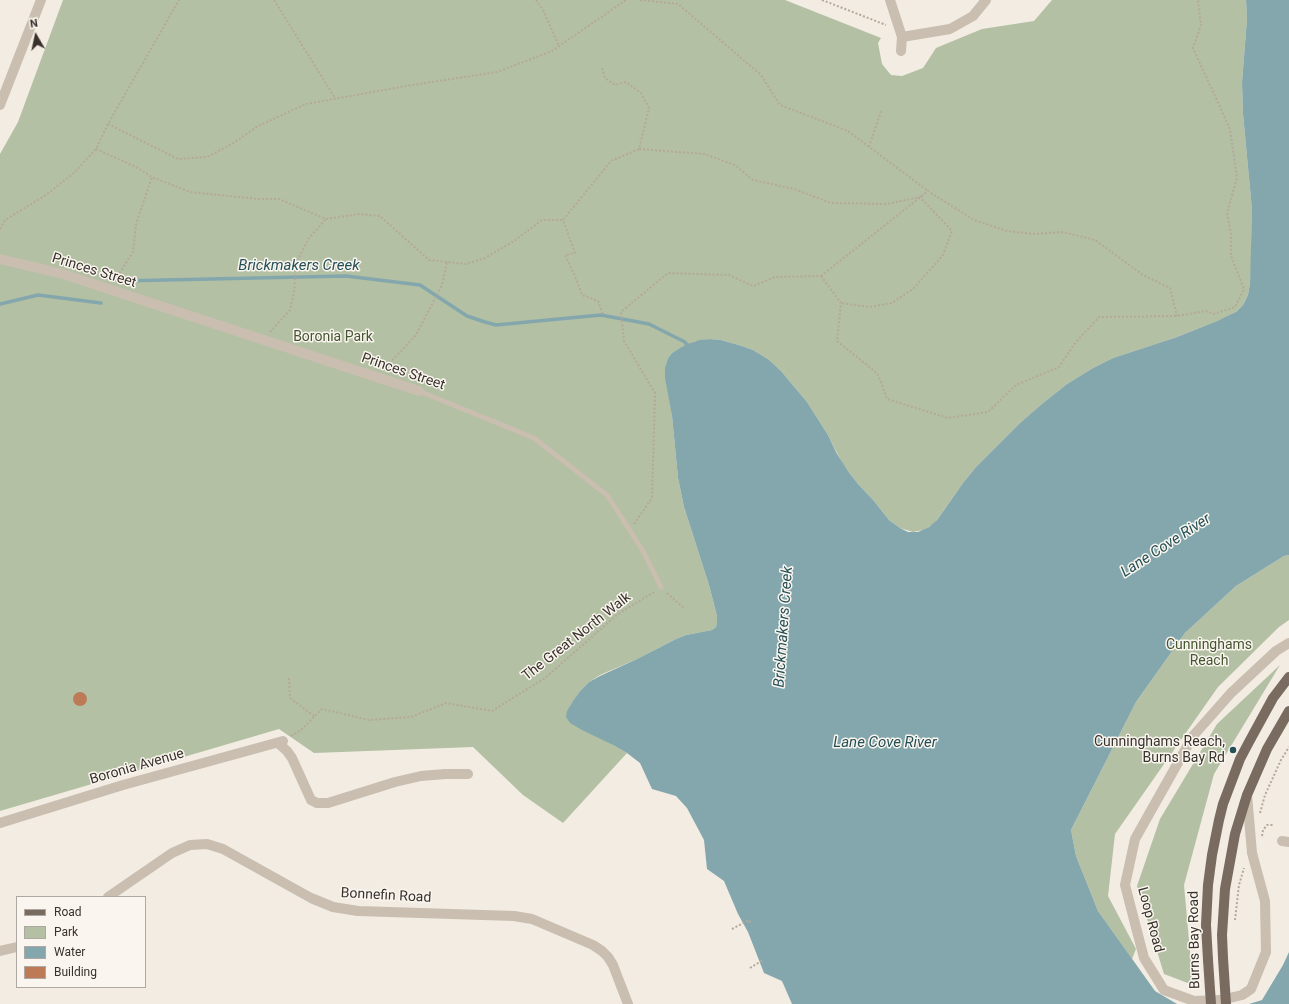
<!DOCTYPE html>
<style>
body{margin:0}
#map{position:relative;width:1289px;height:1004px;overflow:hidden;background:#f2ece2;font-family:Roboto,sans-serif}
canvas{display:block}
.legend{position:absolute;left:16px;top:896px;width:130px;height:92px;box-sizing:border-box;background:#faf6ef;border:1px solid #ada8a1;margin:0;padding:5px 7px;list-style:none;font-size:12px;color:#39322c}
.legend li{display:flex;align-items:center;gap:8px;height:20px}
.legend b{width:20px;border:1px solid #ada8a1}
.north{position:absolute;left:16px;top:16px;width:40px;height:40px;-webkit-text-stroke:3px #faf6ef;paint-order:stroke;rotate:351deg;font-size:11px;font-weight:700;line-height:16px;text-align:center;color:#39322c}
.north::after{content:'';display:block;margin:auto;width:14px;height:18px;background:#39322c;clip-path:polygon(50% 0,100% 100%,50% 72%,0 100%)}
</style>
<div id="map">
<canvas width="1289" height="1004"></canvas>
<ul class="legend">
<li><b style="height:5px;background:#796b5f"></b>Road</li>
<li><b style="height:11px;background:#b3c0a3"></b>Park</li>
<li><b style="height:11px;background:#84a7ad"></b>Water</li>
<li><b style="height:11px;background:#bc7a57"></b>Building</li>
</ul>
<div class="north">N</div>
</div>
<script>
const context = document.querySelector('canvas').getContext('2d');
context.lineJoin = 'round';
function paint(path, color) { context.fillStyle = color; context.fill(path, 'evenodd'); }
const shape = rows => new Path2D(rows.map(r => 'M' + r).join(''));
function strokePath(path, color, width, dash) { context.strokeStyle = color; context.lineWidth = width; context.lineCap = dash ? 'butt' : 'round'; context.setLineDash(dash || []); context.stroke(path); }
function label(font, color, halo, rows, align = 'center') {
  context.font = font + ' Roboto,sans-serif'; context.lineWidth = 3; context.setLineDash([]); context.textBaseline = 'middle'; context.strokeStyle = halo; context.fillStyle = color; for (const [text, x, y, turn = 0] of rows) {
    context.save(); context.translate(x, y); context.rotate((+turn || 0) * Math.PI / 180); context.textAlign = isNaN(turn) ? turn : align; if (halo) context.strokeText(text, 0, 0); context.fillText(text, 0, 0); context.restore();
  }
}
paint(shape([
 [63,0,785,0,881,38,878,43,882,64,891,75,902,76,923,68,936,48,982,29,1034,21,1052,0,1246,0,1247,19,1242,82,1243,114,1252,210,1251,269,1250,283,1248,295,1243,305,1236,312,1227,317,1177,337,1113,358,1093,368,1067,384,1043,403,1020,423,976,467,963,483,934,524,923,530,913,532,900,528,889,520,874,501,858,484,842,463,828,435,807,402,781,371,768,359,753,350,742,346,721,340,710,339,693,342,672,353,668,358,665,367,672,416,678,478,684,507,709,585,717,616,717,622,716,627,712,630,686,635,676,639,637,659,600,675,589,682,580,691,570,706,613,745,627,753,563,823,523,795,473,747,314,753,279,729,0,811,0,154,18,122],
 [1289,555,1289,620,1279,627,1218,687,1115,834,1108,896,1136,949,1132,959,1098,911,1076,856,1071,830,1136,702,1185,633,1236,586,1284,556],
 [1280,665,1214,774,1184,885,1193,985,1164,974,1137,886,1160,819,1217,724]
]), '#b3c0a3');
paint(shape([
 [1246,0,1289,0,1289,555,1284,556,1236,586,1185,633,1136,702,1071,830,1076,856,1098,911,1155,991,1177,1004,792,1004,782,981,764,973,748,932,738,914,724,881,707,869,704,840,687,808,676,796,652,789,640,763,627,753,613,745,582,730,570,723,566,717,567,711,573,701,580,691,589,682,600,676,637,659,676,639,686,635,712,630,716,627,717,622,717,616,709,585,684,507,678,478,672,416,665,378,665,367,668,358,672,353,687,344,700,340,710,339,721,340,742,346,753,350,768,359,781,371,807,402,828,435,837,454,848,471,858,484,874,501,889,520,900,528,908,532,918,532,929,527,937,520,963,483,976,467,1020,423,1043,403,1067,384,1093,368,1113,358,1177,337,1217,321,1236,312,1243,305,1248,295,1250,283,1252,210,1243,114,1242,82,1247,19],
 [1289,952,1289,1004,1249,1004,1262,1000,1283,965]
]), '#84a7ad');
strokePath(shape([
 [120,281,346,276,420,285,467,316,485,322,496,325,601,315,649,324,685,342,689,348],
 [0,304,38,295,101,303]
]), '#84a7ad', 3.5);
paint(shape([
 '73 699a7 7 0 1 1 14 0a7 7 0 1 1-14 0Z'
]), '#bc7a57');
strokePath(shape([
 [274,0,335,98],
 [536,0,543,10,559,46],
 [640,0,678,4,761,75,780,105,848,131,928,191],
 [822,0,886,25],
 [602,68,605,78,615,85,626,82,641,93,649,108,639,149,611,161,563,220,575,253,565,255,575,276,582,295,598,301,603,315],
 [108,124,178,159,207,157,232,144,258,126,306,104,406,86,497,72,552,51,626,0],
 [869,147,881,111],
 [96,149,136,167,152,177,190,192,259,199,279,199,326,219,359,214,380,216,429,260,466,264,485,258,514,241,542,220,563,220],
 [639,149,704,154,735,165,753,180,794,189,831,203,887,204,920,197,952,231,943,255,913,289,892,303,869,307,841,303],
 [0,229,5,220,46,195,75,172,96,149,108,124,179,0],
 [821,276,841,303,837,341,877,373,881,382,887,399,948,418,988,412,1016,385,1059,367,1076,342,1099,317,1177,316,1206,311,1214,314,1235,307,1244,289,1231,256,1231,234,1227,213,1237,178,1230,129,1193,48,1201,25,1198,0],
 [821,276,928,191,974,220,1007,231,1033,234,1063,232,1095,240,1143,275,1170,288,1177,316],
 [115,280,133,252,136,224,152,177],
 [270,332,290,310,294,293,296,263,309,238,326,219],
 [384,369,416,335,442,285,447,262],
 [634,524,652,498,655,393,624,341,621,312,668,273,729,275,753,286,775,277,821,276],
 [667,593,685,609],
 [289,678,290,698,314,716],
 [291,736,301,730,322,709,369,720,411,717,446,703,492,711,545,678,618,614,654,592],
 [1260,813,1265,795,1281,760,1289,747],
 [1262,836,1263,830,1267,825,1274,825],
 [1235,920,1239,885,1244,868],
 [732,929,749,920,751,924],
 [750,968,763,960]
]), '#b5a899', 2, [2, 2]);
strokePath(shape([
 [419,391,534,438,607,495,643,551,661,587]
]), '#c9beaf', 5);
strokePath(shape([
 [890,0,902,37,901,51],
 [902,37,950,29,973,16,986,0],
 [0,105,41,0],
 [0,259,63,274,419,391],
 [278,743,287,751,292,758,311,800,317,803,328,803,395,782,421,776,445,774,468,774],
 [1247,795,1252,853,1265,901,1266,952,1251,989,1242,995,1221,1000,1194,1001,1164,990,1144,958,1125,885,1135,839,1193,736,1231,693,1276,651,1289,643],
 [0,823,123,785,283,741],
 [1282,841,1289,842],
 [108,897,172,853,190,845,207,844,223,849,311,898,333,907,358,911,514,916,532,919,593,945,602,951,608,957,613,965,628,1004],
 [0,951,17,947]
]), '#c9beaf', 10);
strokePath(shape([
 [1223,958,1222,935,1225,889,1235,834,1247,795,1267,749,1289,711],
 [1208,960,1206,925,1208,885,1212,855,1219,820,1223,804,1240,759,1249,742,1273,698,1289,677]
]), '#796b5f', 10);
strokePath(shape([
 [1223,958,1226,1004],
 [1208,960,1211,1004]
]), '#796b5f', 10);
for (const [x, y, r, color] of [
 [1233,750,4,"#254f57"]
]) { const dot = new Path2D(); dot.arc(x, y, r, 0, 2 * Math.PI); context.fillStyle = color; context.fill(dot); strokePath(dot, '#faf6ef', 1.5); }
label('14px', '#39322c', '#faf6ef', [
 ["Princes Street",94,271,17],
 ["Princes Street",403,372,19],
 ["The Great North Walk",577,637,-38],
 ["Boronia Avenue",137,767,-16],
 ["Bonnefin Road",386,896,3],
 ["Loop Road",1150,920,75],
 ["Burns Bay Road",1195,940,-91]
]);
label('14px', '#455532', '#faf6ef', [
 ["Boronia Park",333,337],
 ["Cunninghams",1209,645],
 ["Reach",1209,661]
]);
label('14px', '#39322c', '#faf6ef', [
 ["Cunninghams Reach,",1225,742],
 ["Burns Bay Rd",1225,758]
], 'right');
label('italic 15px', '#254f57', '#faf6ef', [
 ["Brickmakers Creek",299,266],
 ["Lane Cove River",1166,546,-33],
 ["Brickmakers Creek",784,627,-86],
 ["Lane Cove River",885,743]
]);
</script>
